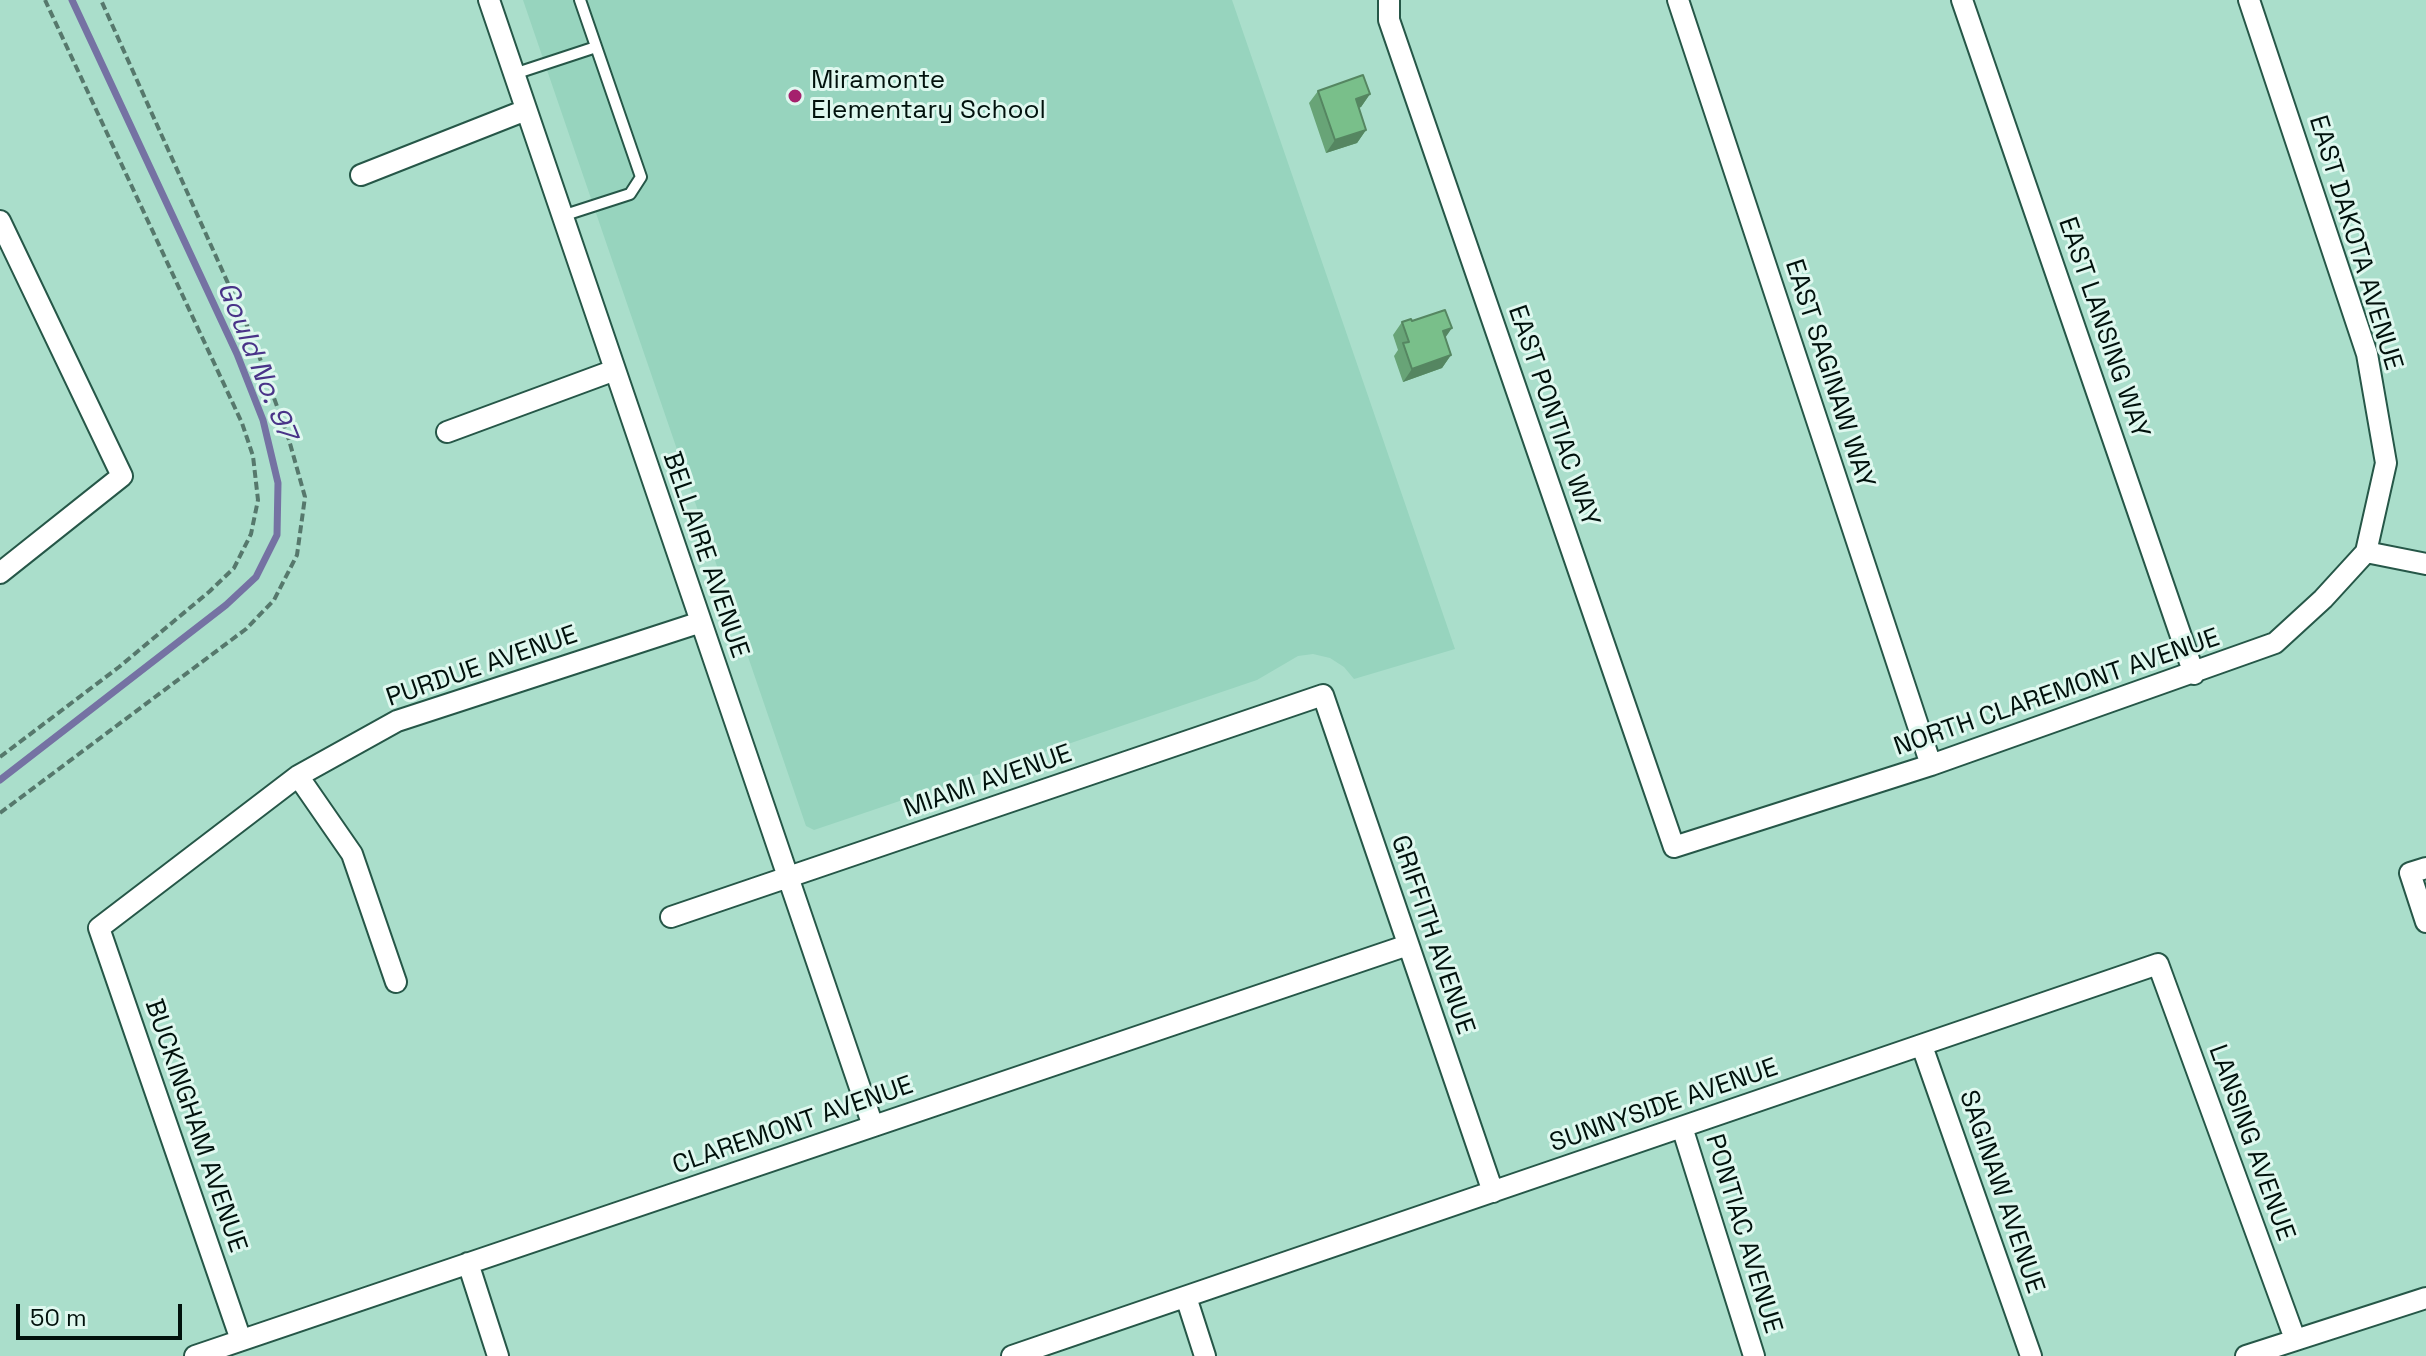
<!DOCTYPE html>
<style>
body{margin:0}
#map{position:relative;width:2426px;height:1356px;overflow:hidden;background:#aadecb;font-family:"Space Grotesk",sans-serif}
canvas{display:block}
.scale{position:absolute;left:16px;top:1304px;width:166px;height:36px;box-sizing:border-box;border:4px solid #01110c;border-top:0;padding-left:10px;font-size:24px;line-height:28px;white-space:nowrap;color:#01110c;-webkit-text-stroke:6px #dff8ef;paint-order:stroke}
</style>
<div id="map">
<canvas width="2426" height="1356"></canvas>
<div class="scale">50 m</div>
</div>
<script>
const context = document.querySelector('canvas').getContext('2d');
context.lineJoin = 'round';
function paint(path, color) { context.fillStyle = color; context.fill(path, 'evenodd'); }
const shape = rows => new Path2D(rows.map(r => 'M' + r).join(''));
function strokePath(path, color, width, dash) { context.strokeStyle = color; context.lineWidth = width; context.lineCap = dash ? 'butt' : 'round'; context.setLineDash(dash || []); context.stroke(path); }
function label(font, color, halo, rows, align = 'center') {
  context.font = font + ' "Space Grotesk",sans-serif'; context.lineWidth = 6; context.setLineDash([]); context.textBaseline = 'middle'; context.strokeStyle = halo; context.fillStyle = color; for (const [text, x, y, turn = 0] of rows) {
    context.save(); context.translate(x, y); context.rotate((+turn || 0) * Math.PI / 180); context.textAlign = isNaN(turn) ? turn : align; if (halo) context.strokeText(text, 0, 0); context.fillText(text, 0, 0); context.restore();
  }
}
paint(shape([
 [523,0,1232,0,1455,649,1354,679,1344,667,1330,658,1313,654,1298,656,1257,680,814,830,806,826]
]), '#97d4be');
strokePath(shape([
 [0,780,226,605,256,577,277,535,278,483,263,420,237,354,72,0]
]), '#7572a3', 7);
const service = shape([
 [514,74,596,47],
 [562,216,630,194,641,177,580,0]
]);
const minor = shape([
 [489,0,873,1126],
 [1389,0,1389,20,1674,847,1931,765,2275,643,2323,599,2366,552],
 [1678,0,1931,765],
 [1962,0,2194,674],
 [2249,0,2367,354,2386,463,2366,552],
 [361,175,526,110],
 [0,221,122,476,0,573],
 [447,432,615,370],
 [2366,552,2426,564],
 [298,776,352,854,396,982],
 [2426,868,2410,873,2426,922],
 [671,917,1323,695,1493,1192],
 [1922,1046,2031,1356],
 [1682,1127,1754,1356],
 [468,1263,498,1356],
 [1186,1297,1205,1356],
 [241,1340,99,928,298,776,397,721,701,622],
 [195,1356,1408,945],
 [1012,1356,2158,964,2295,1339],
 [2246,1356,2426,1298]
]);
strokePath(service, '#265748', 14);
strokePath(minor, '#265748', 24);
strokePath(shape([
 [0,757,119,667,210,591,234,568,251,534,258,500,253,456,242,423,45,0],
 [0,813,246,629,274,600,297,555,305,497,289,440,253,339,101,0]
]), '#56786c', 4, [8, 4]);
strokePath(service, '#fff', 10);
strokePath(minor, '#fff', 20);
paint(shape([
 [1318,91,1370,94,1361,107,1359,108,1366,130,1357,143,1326,153,1309,103],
 [1412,321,1445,338,1451,355,1442,368,1403,382,1394,356,1398,350,1393,335,1402,322]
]), '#68a477');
paint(shape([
 [1370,94,1361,107,1346,112,1356,99],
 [1366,130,1357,143,1326,153,1335,140],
 [1452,328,1443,341,1443,331],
 [1451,355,1442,368,1403,382,1412,369]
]), '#558661');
const building = shape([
 [1363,75,1370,94,1356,99,1366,130,1335,140,1318,91,1363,75],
 [1445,310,1452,328,1443,331,1451,355,1412,369,1403,343,1409,342,1402,322,1411,319,1412,321,1445,310]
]);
paint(building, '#79bf8a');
strokePath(building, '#558661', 2);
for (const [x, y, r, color] of [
 [795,96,8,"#a5216d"]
]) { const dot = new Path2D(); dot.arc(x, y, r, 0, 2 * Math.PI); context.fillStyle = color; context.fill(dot); strokePath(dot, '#dff8ef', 3); }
label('26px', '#01110c', '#dff8ef', [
 ["Miramonte",811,81],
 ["Elementary School",811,111]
], 'left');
label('26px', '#01110c', '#dff8ef', [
 ["EAST DAKOTA AVENUE",2355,243,73],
 ["EAST LANSING WAY",2103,328,71],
 ["EAST SAGINAW WAY",1829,374,72],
 ["EAST PONTIAC WAY",1553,416,71],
 ["BELLAIRE AVENUE",705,555,71],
 ["PURDUE AVENUE",482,667,-19],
 ["NORTH CLAREMONT AVENUE",2057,693,-19],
 ["MIAMI AVENUE",988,782,-19],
 ["GRIFFITH AVENUE",1432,935,71],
 ["SUNNYSIDE AVENUE",1664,1106,-19],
 ["BUCKINGHAM AVENUE",195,1126,71],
 ["CLAREMONT AVENUE",793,1126,-19],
 ["LANSING AVENUE",2251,1143,70],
 ["SAGINAW AVENUE",2001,1192,71],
 ["PONTIAC AVENUE",1743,1234,73]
]);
label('italic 28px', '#493388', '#dff8ef', [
 ["Gould No. 97",256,361,68]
]);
</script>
